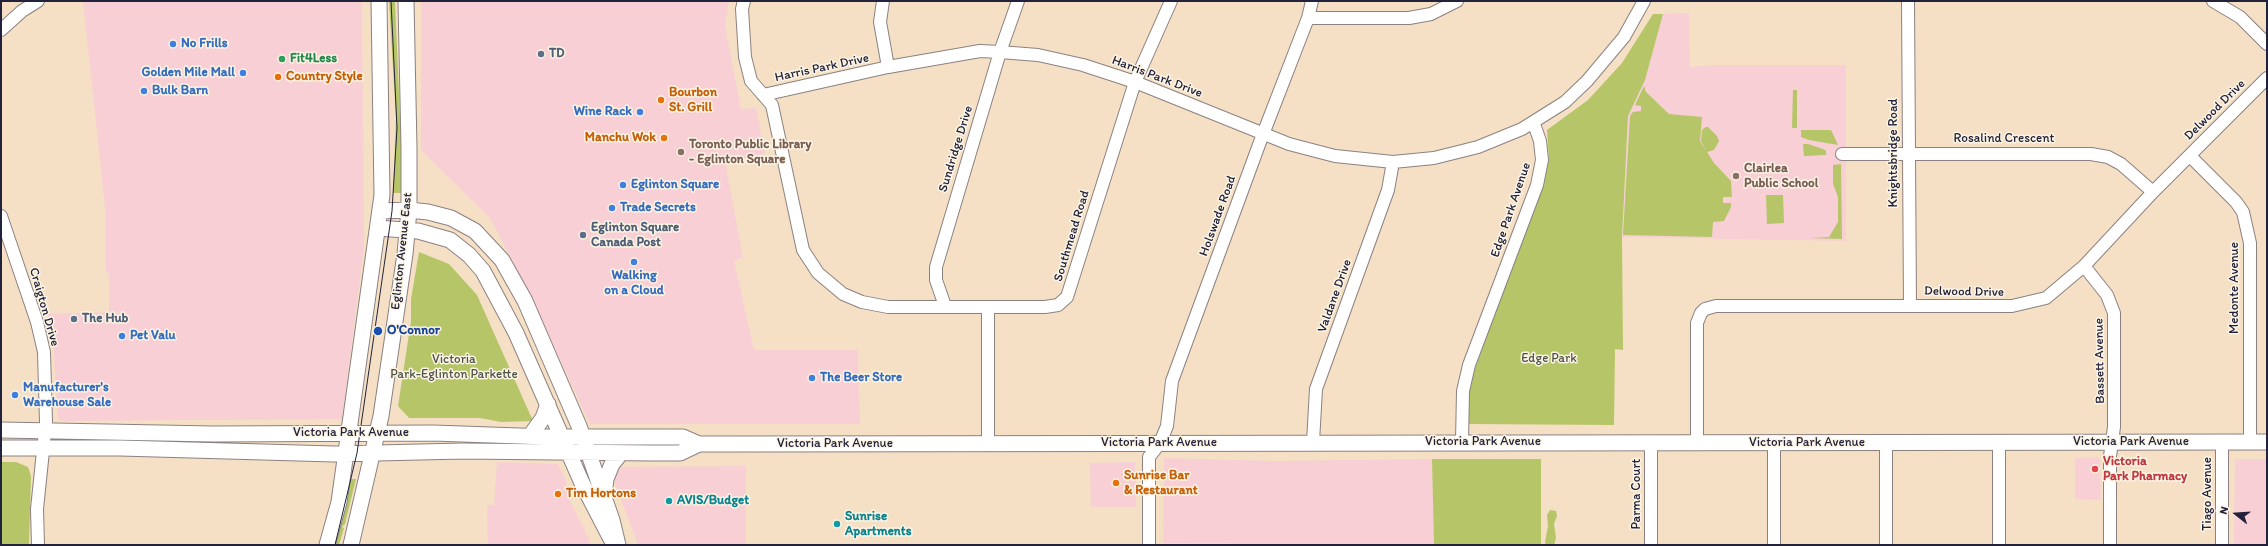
<!DOCTYPE html>
<style>
body{margin:0}
#map{position:relative;width:2268px;height:546px;overflow:hidden;background:#f5e0c5;font-family:Itim,sans-serif}
canvas{display:block}
.frame{position:absolute;inset:0;border:2px solid #22223b;pointer-events:none}
.north{position:absolute;left:2216px;top:494px;width:40px;height:40px;-webkit-text-stroke:3px #fcf5e5;paint-order:stroke;rotate:287deg;font-size:11px;font-weight:700;line-height:16px;text-align:center;color:#22223b}
.north::after{content:'';display:block;margin:auto;width:14px;height:18px;background:#22223b;clip-path:polygon(50% 0,100% 100%,50% 72%,0 100%)}
</style>
<div id="map">
<canvas width="2268" height="546"></canvas>
<div class="frame"></div>
<div class="north">N</div>
</div>
<script>
const context = document.querySelector('canvas').getContext('2d');
context.lineJoin = 'round';
function paint(path, color) { context.fillStyle = color; context.fill(path, 'evenodd'); }
const shape = rows => new Path2D(rows.map(r => 'M' + r).join(''));
function strokePath(path, color, width, dash) { context.strokeStyle = color; context.lineWidth = width; context.lineCap = dash ? 'butt' : 'round'; context.setLineDash(dash || []); context.stroke(path); }
function label(font, color, halo, rows, align = 'center') {
  context.font = font + ' Itim,sans-serif'; context.lineWidth = 3; context.setLineDash([]); context.textBaseline = 'middle'; context.strokeStyle = halo; context.fillStyle = color; for (const [text, x, y, turn = 0] of rows) {
    context.save(); context.translate(x, y); context.rotate((+turn || 0) * Math.PI / 180); context.textAlign = isNaN(turn) ? turn : align; if (halo) context.strokeText(text, 0, 0); context.fillText(text, 0, 0); context.restore();
  }
}
paint(shape([
 [83,1,362,1,364,247,342,419,62,421,58,418,53,340,47,314,109,312,109,273,106,272,105,207],
 [421,1,729,1,725,26,741,109,756,108,765,154,731,160,726,166,743,258,734,260,754,350,858,350,860,424,590,424,527,289,490,218,421,150],
 [1689,13,1690,67,1712,65,1846,65,1846,241,1622,237,1628,116,1645,80,1663,14],
 [2100,457,2101,500,2075,499,2075,458],
 [1164,458,1274,461,1432,459,1434,545,1163,543],
 [2235,459,2267,459,2267,545,2234,545],
 [497,462,557,464,563,473,569,493,569,499,589,539,590,545,488,545,487,505,494,505],
 [1135,462,1136,507,1091,507,1090,463],
 [746,466,746,545,638,545,613,478,616,467]
]), '#f7cfd5');
paint(shape([
 [389,1,395,1,400,117,403,117,401,193,393,193,396,118],
 [1653,14,1663,14,1645,80,1628,116,1622,237,1623,350,1615,349,1614,425,1468,424,1467,405,1471,380,1545,175,1549,159,1547,130,1588,100,1622,63],
 [1644,86,1646,92,1669,114,1702,117,1700,141,1714,163,1731,181,1732,197,1723,197,1723,203,1731,203,1731,207,1724,221,1713,222,1712,237,1623,235,1630,116,1633,112,1641,111,1641,106,1635,105],
 [1793,90,1797,90,1797,128,1792,128],
 [1706,127,1708,127,1717,136,1719,141,1714,150,1707,152,1701,141,1702,130],
 [1801,130,1831,130,1838,145,1809,140,1801,137],
 [1803,144,1808,144,1823,149,1826,151,1826,155,1804,156],
 [1841,164,1842,239,1810,238,1829,237,1838,222,1838,197,1833,184,1833,165],
 [1766,195,1783,195,1784,223,1767,224],
 [419,252,449,264,477,295,533,421,501,422,480,418,409,418,398,406,411,321,411,299],
 [1432,459,1541,459,1541,545,1434,545],
 [1,462,16,462,28,467,31,476,29,545,1,545],
 [351,479,356,479,345,524,342,527,344,528,339,545,334,545],
 [1550,510,1556,511,1557,516,1554,524,1556,538,1554,545,1546,545,1545,542,1548,526,1547,515]
]), '#b5c568');
const minor = shape([
 [744,1,742,9,745,57,751,81,772,105,803,250,818,273,843,294,862,302,888,307,1045,307,1058,305,1067,297,1135,82,1171,1],
 [883,1,880,22,888,67],
 [1908,1,1910,305],
 [2213,1,2240,17,2267,44],
 [1308,18,1409,18,1431,14,1457,1],
 [1,30,22,11,38,1],
 [763,95,888,67,980,51,1000,52,1038,55,1083,65,1135,82,1289,144,1335,156,1393,162,1434,158,1478,147,1522,129,1565,102,1587,81,1624,37,1644,1],
 [1842,154,2091,154,2108,157,2121,164,2153,192],
 [2190,156,2236,202,2243,212,2250,243,2250,442],
 [1,216,37,322,44,352,46,422,37,509,38,545],
 [2084,266,2107,295,2114,313,2114,427,2110,456,2110,545],
 [945,306,936,280,936,267,1000,52,1018,1],
 [988,307,988,444],
 [1313,442,1316,389,1388,190,1393,162],
 [1462,442,1463,391,1469,365,1537,185,1542,160,1540,141,1534,124],
 [1697,442,1697,323,1701,313,1705,309,1716,306,2012,306,2046,298,2084,266,2153,192,2267,78],
 [1149,545,1149,457,1160,443,1167,426,1172,381,1260,142,1308,18,1312,1],
 [1651,545,1651,443],
 [1774,545,1774,443],
 [1886,545,1886,443],
 [1999,545,1999,442],
 [2222,545,2222,442]
]);
const major = shape([
 [380,211,409,210,428,212,451,218,475,231,502,260,525,301,579,426,612,520,618,545],
 [378,228,418,231,450,240,469,255,483,271,516,333,582,483,611,539],
 [1,430,213,434,433,433,548,437,683,437,699,444],
 [530,436,543,418,548,404],
 [1,448,120,448,334,454,463,451,652,453,680,453,699,444,742,444,2267,442],
 [604,495,606,479,612,464,621,453],
 [327,545,339,502,382,195,379,1],
 [351,545,381,416,405,254,409,210,409,148,406,1]
]);
strokePath(minor, '#8c8180', 14);
strokePath(major, '#8c8180', 17);
strokePath(minor, '#fff', 12);
strokePath(major, '#fff', 15);
strokePath(shape([
 [335,545,357,453,392,211,397,128,391,1]
]), '#22223b', 1);
for (const [x, y, r, color] of [
 [173,44,4,"#3f7fe0"],
 [541,54,4,"#5c6f8a"],
 [282,59,4,"#2e9e5b"],
 [243,73,4,"#3f7fe0"],
 [278,77,4,"#e8710a"],
 [144,91,4,"#3f7fe0"],
 [661,100,4,"#e8710a"],
 [640,112,4,"#3f7fe0"],
 [664,138,4,"#e8710a"],
 [681,152,4,"#8d6e63"],
 [1736,176,4,"#8d6e63"],
 [623,185,4,"#3f7fe0"],
 [612,208,4,"#3f7fe0"],
 [583,235,4,"#5c6f8a"],
 [634,262,4,"#3f7fe0"],
 [74,319,4,"#5c6f8a"],
 [378,331,5,"#1a4fb4"],
 [122,336,4,"#3f7fe0"],
 [812,378,4,"#3f7fe0"],
 [15,395,4,"#3f7fe0"],
 [2095,469,4,"#e0444e"],
 [1116,483,4,"#e8710a"],
 [558,494,4,"#e8710a"],
 [669,501,4,"#0f9aa8"],
 [837,524,4,"#0f9aa8"]
]) { const dot = new Path2D(); dot.arc(x, y, r, 0, 2 * Math.PI); context.fillStyle = color; context.fill(dot); strokePath(dot, '#fcf5e5', 1.5); }
label('bold 13px', '#366cbe', '#fcf5e5', [
 ["No Frills",181,44],
 ["Golden Mile Mall",235,73,"right"],
 ["Bulk Barn",152,91],
 ["Wine Rack",632,112,"right"],
 ["Eglinton Square",631,185],
 ["Trade Secrets",620,208],
 ["Walking",634,276,"center"],
 ["on a Cloud",634,291,"center"],
 ["Pet Valu",130,336],
 ["The Beer Store",820,378],
 ["Manufacturer's",23,388],
 ["Warehouse Sale",23,403]
], 'left');
label('bold 13px', '#4e5e75', '#fcf5e5', [
 ["TD",549,54],
 ["Eglinton Square",591,228],
 ["Canada Post",591,243],
 ["The Hub",82,319]
], 'left');
label('bold 13px', '#27864d', '#fcf5e5', [
 ["Fit4Less",290,59]
], 'left');
label('13px', '#22223b', '#fcf5e5', [
 ["Harris Park Drive",822,68,-12],
 ["Harris Park Drive",1157,77,21],
 ["Delwood Drive",2215,110,-45],
 ["Rosalind Crescent",2004,139],
 ["Sundridge Drive",956,149,-73],
 ["Knightsbridge Road",1894,153,-90],
 ["Edge Park Avenue",1511,210,-71],
 ["Holswade Road",1218,216,-70],
 ["Southmead Road",1072,236,-73],
 ["Eglinton Avenue East",402,251,-84],
 ["Medonte Avenue",2235,288,-90],
 ["Delwood Drive",1964,292,1],
 ["Valdane Drive",1335,296,-70],
 ["Craigton Drive",44,307,74],
 ["Bassett Avenue",2100,361,-91],
 ["Victoria Park Avenue",351,433],
 ["Victoria Park Avenue",1483,442],
 ["Victoria Park Avenue",2131,442],
 ["Victoria Park Avenue",1159,443],
 ["Victoria Park Avenue",1807,443],
 ["Victoria Park Avenue",835,444],
 ["Parma Court",1637,494,-90],
 ["Tiago Avenue",2208,494,-90]
]);
label('bold 13px', '#c56008', '#fcf5e5', [
 ["Country Style",286,77],
 ["Bourbon",669,93],
 ["St. Grill",669,108],
 ["Manchu Wok",656,138,"right"],
 ["Sunrise Bar",1124,476],
 ["& Restaurant",1124,491],
 ["Tim Hortons",566,494]
], 'left');
label('bold 13px', '#785e54', '#fcf5e5', [
 ["Toronto Public Library",689,145],
 ["- Eglinton Square",689,160],
 ["Clairlea",1744,169],
 ["Public School",1744,184]
], 'left');
label('bold 13px', '#164399', '#fcf5e5', [
 ["O'Connor",387,331]
], 'left');
label('13px', '#4e5348', '#fcf5e5', [
 ["Edge Park",1549,359],
 ["Victoria",454,360],
 ["Park-Eglinton Parkette",454,375]
]);
label('bold 13px', '#be3a42', '#fcf5e5', [
 ["Victoria",2103,462],
 ["Park Pharmacy",2103,477]
], 'left');
label('bold 13px', '#0d838f', '#fcf5e5', [
 ["AVIS/Budget",677,501],
 ["Sunrise",845,517],
 ["Apartments",845,532]
], 'left');
</script>
